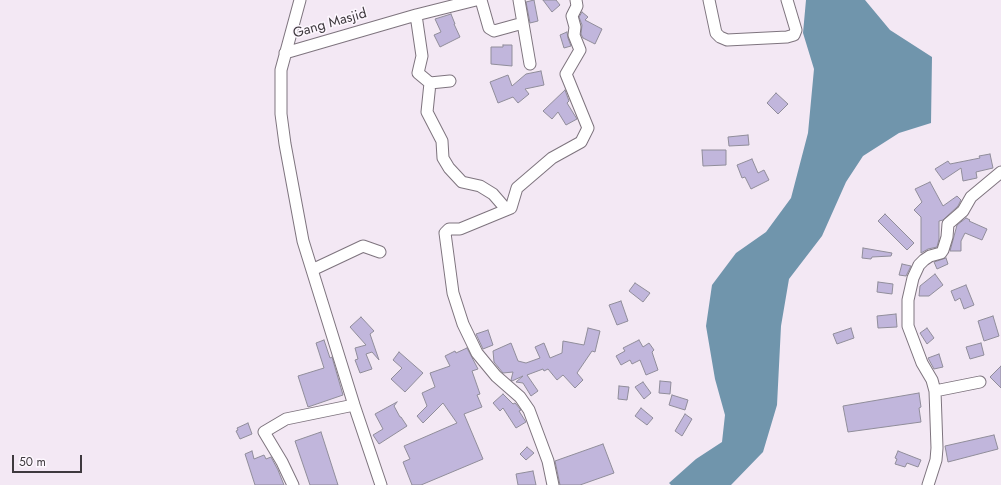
<!DOCTYPE html>
<style>
body{margin:0}
#map{position:relative;width:1001px;height:485px;overflow:hidden;background:#f3e8f4;font-family:Jost,sans-serif}
canvas{display:block}
.scale{position:absolute;left:12px;top:455px;width:70px;height:18px;box-sizing:border-box;border:2px solid #3e393e;border-top:0;padding-left:5px;font-size:12px;line-height:14px;white-space:nowrap;color:#3e393e;-webkit-text-stroke:3px #fdf7fe;paint-order:stroke}
</style>
<div id="map">
<canvas width="1001" height="485"></canvas>
<div class="scale">50 m</div>
</div>
<script>
const context = document.querySelector('canvas').getContext('2d');
context.lineJoin = 'round';
function paint(path, color) { context.fillStyle = color; context.fill(path, 'evenodd'); }
const shape = rows => new Path2D(rows.map(r => 'M' + r).join(''));
function strokePath(path, color, width, dash) { context.strokeStyle = color; context.lineWidth = width; context.lineCap = dash ? 'butt' : 'round'; context.setLineDash(dash || []); context.stroke(path); }
function label(font, color, halo, rows, align = 'center') {
  context.font = font + ' Jost,sans-serif'; context.lineWidth = 3; context.setLineDash([]); context.textBaseline = 'middle'; context.strokeStyle = halo; context.fillStyle = color; for (const [text, x, y, turn = 0] of rows) {
    context.save(); context.translate(x, y); context.rotate((+turn || 0) * Math.PI / 180); context.textAlign = isNaN(turn) ? turn : align; if (halo) context.strokeText(text, 0, 0); context.fillText(text, 0, 0); context.restore();
  }
}
paint(shape([
 [806,0,865,0,890,30,932,57,931,123,899,133,863,156,846,182,822,236,789,279,781,326,777,405,763,452,731,485,671,485,669,483,696,459,722,442,725,415,715,379,706,326,712,285,736,253,766,232,791,198,808,133,814,69,803,33]
]), '#7095ac');
const building = shape([
 [534,0,538,21,530,23,526,2,534,0],
 [543,0,556,0,560,5,552,12,543,0],
 [582,12,588,17,585,20,602,29,595,44,583,38,581,34,582,25,579,17,582,12],
 [451,14,455,24,454,24,460,37,440,47,434,35,441,32,435,19,451,14],
 [567,32,568,38,571,46,564,48,560,35,567,32],
 [503,45,512,45,512,66,491,64,491,47,503,47,503,45],
 [541,71,544,85,525,89,529,94,518,103,513,97,498,103,490,82,508,75,512,86,526,74,541,71],
 [565,90,569,101,567,103,577,119,566,125,558,112,552,119,543,111,565,90],
 [776,93,788,104,778,114,767,103,776,93],
 [748,135,749,145,729,146,728,137,748,135],
 [702,150,726,150,726,165,703,166,702,150],
 [990,154,993,168,976,172,977,178,963,181,961,168,943,180,935,169,948,161,950,164,980,158,979,156,990,154],
 [752,159,758,173,764,170,769,180,751,189,745,177,742,178,737,165,752,159],
 [930,182,943,206,957,196,961,200,958,206,943,220,939,221,939,239,937,247,928,249,921,253,921,217,914,210,922,202,915,189,930,182],
 [885,214,914,243,907,250,878,221,885,214],
 [966,218,970,220,969,221,987,229,982,240,965,233,961,241,961,251,950,251,957,225,966,218],
 [863,248,892,253,891,256,872,257,871,259,862,258,863,248],
 [946,258,948,264,937,269,934,262,946,258],
 [902,264,911,266,906,276,899,275,902,264],
 [935,274,943,285,929,296,919,296,920,286,935,274],
 [878,282,893,284,892,294,877,292,878,282],
 [635,283,650,293,643,302,629,291,635,283],
 [966,285,974,305,964,309,960,298,955,301,951,291,966,285],
 [621,301,628,321,617,325,609,305,621,301],
 [896,314,897,327,878,328,877,316,896,314],
 [993,316,999,336,984,341,978,321,993,316],
 [361,317,374,331,370,334,379,360,372,352,366,354,372,369,360,373,355,360,358,359,355,348,366,345,350,327,361,317],
 [588,328,600,331,595,352,592,351,577,373,583,380,575,388,563,375,557,380,548,369,544,371,543,369,527,375,538,391,531,396,523,383,516,382,523,376,512,381,511,380,513,372,503,373,494,362,493,351,511,343,518,361,526,363,540,358,535,347,544,343,550,358,562,353,563,341,584,345,588,328],
 [851,328,854,338,837,344,833,334,851,328],
 [927,328,934,338,927,344,920,333,927,328],
 [488,330,493,345,483,349,476,334,488,330],
 [324,340,330,358,332,357,343,395,308,407,298,376,324,368,316,343,324,340],
 [639,340,643,347,649,343,654,350,652,352,658,370,646,375,640,360,632,364,630,360,621,365,616,356,625,351,623,348,639,340],
 [981,343,984,355,970,359,966,347,981,343],
 [467,348,478,369,472,371,480,394,477,395,482,407,464,414,483,459,421,485,412,485,403,462,410,459,404,446,457,423,443,403,423,423,417,416,427,406,422,393,435,387,430,373,450,366,445,356,455,351,456,353,467,348],
 [399,352,423,373,405,392,391,379,402,368,393,360,399,352],
 [939,354,943,367,934,369,928,358,939,354],
 [1001,366,1001,388,990,377,1001,366],
 [660,381,671,382,670,394,659,393,660,381],
 [643,382,651,393,644,399,635,387,643,382],
 [619,386,629,387,627,400,618,399,619,386],
 [919,393,921,407,919,408,921,422,848,432,843,406,919,393],
 [503,394,513,404,515,403,521,410,519,411,526,422,516,428,503,408,500,411,493,403,503,394],
 [672,395,688,400,685,410,669,405,672,395],
 [397,402,394,406,400,417,401,417,407,426,379,444,373,435,383,429,375,414,397,402],
 [641,408,653,418,647,425,635,416,641,408],
 [685,414,692,419,682,436,675,431,685,414],
 [248,423,252,434,240,439,236,431,238,430,237,428,248,423],
 [321,432,338,485,310,485,295,441,321,432],
 [994,435,998,449,948,462,945,446,994,435],
 [603,444,614,473,580,485,560,485,555,461,603,444],
 [527,447,534,453,526,460,520,454,527,447],
 [252,451,254,459,264,455,266,459,271,457,278,470,284,485,255,485,245,454,252,451],
 [898,451,921,460,918,467,907,463,905,467,895,464,897,459,895,458,898,451],
 [533,471,536,485,518,485,516,474,533,471]
]);
paint(building, '#c1b6dc');
strokePath(building, '#908d9a', 1);
const minor = shape([
 [300,0,281,70,281,114,285,144,303,241,354,405,381,485],
 [481,0,489,28,494,31,523,23],
 [519,0,530,64],
 [709,0,716,33,720,37,727,40,787,37,794,35,796,30,787,0],
 [416,15,422,56,418,73,430,83,450,81],
 [285,53,416,15,476,0],
 [430,83,427,112,442,141,443,158,449,168,462,182,480,186,493,194,506,209],
 [312,270,363,246,380,252],
 [935,391,980,382],
 [293,485,282,462,264,432,286,419,354,405],
 [553,485,548,461,529,410,520,397,496,376,477,353,463,324,453,293,445,233,449,229,460,229,511,208,517,188,552,158,581,142,588,128,566,74,580,50,574,35,575,27,572,16,577,6,576,0],
 [928,485,936,460,937,448,935,391,932,380,922,363,908,326,908,300,913,278,919,265,924,260,930,256,941,253,943,250,947,237,948,224,963,211,971,197,1001,172]
]);
strokePath(minor, '#7e747e', 13);
strokePath(minor, '#fff', 11);
label('14px', '#3e393e', '#fdf7fe', [
 ["Gang Masjid",330,24,-16]
]);
</script>
